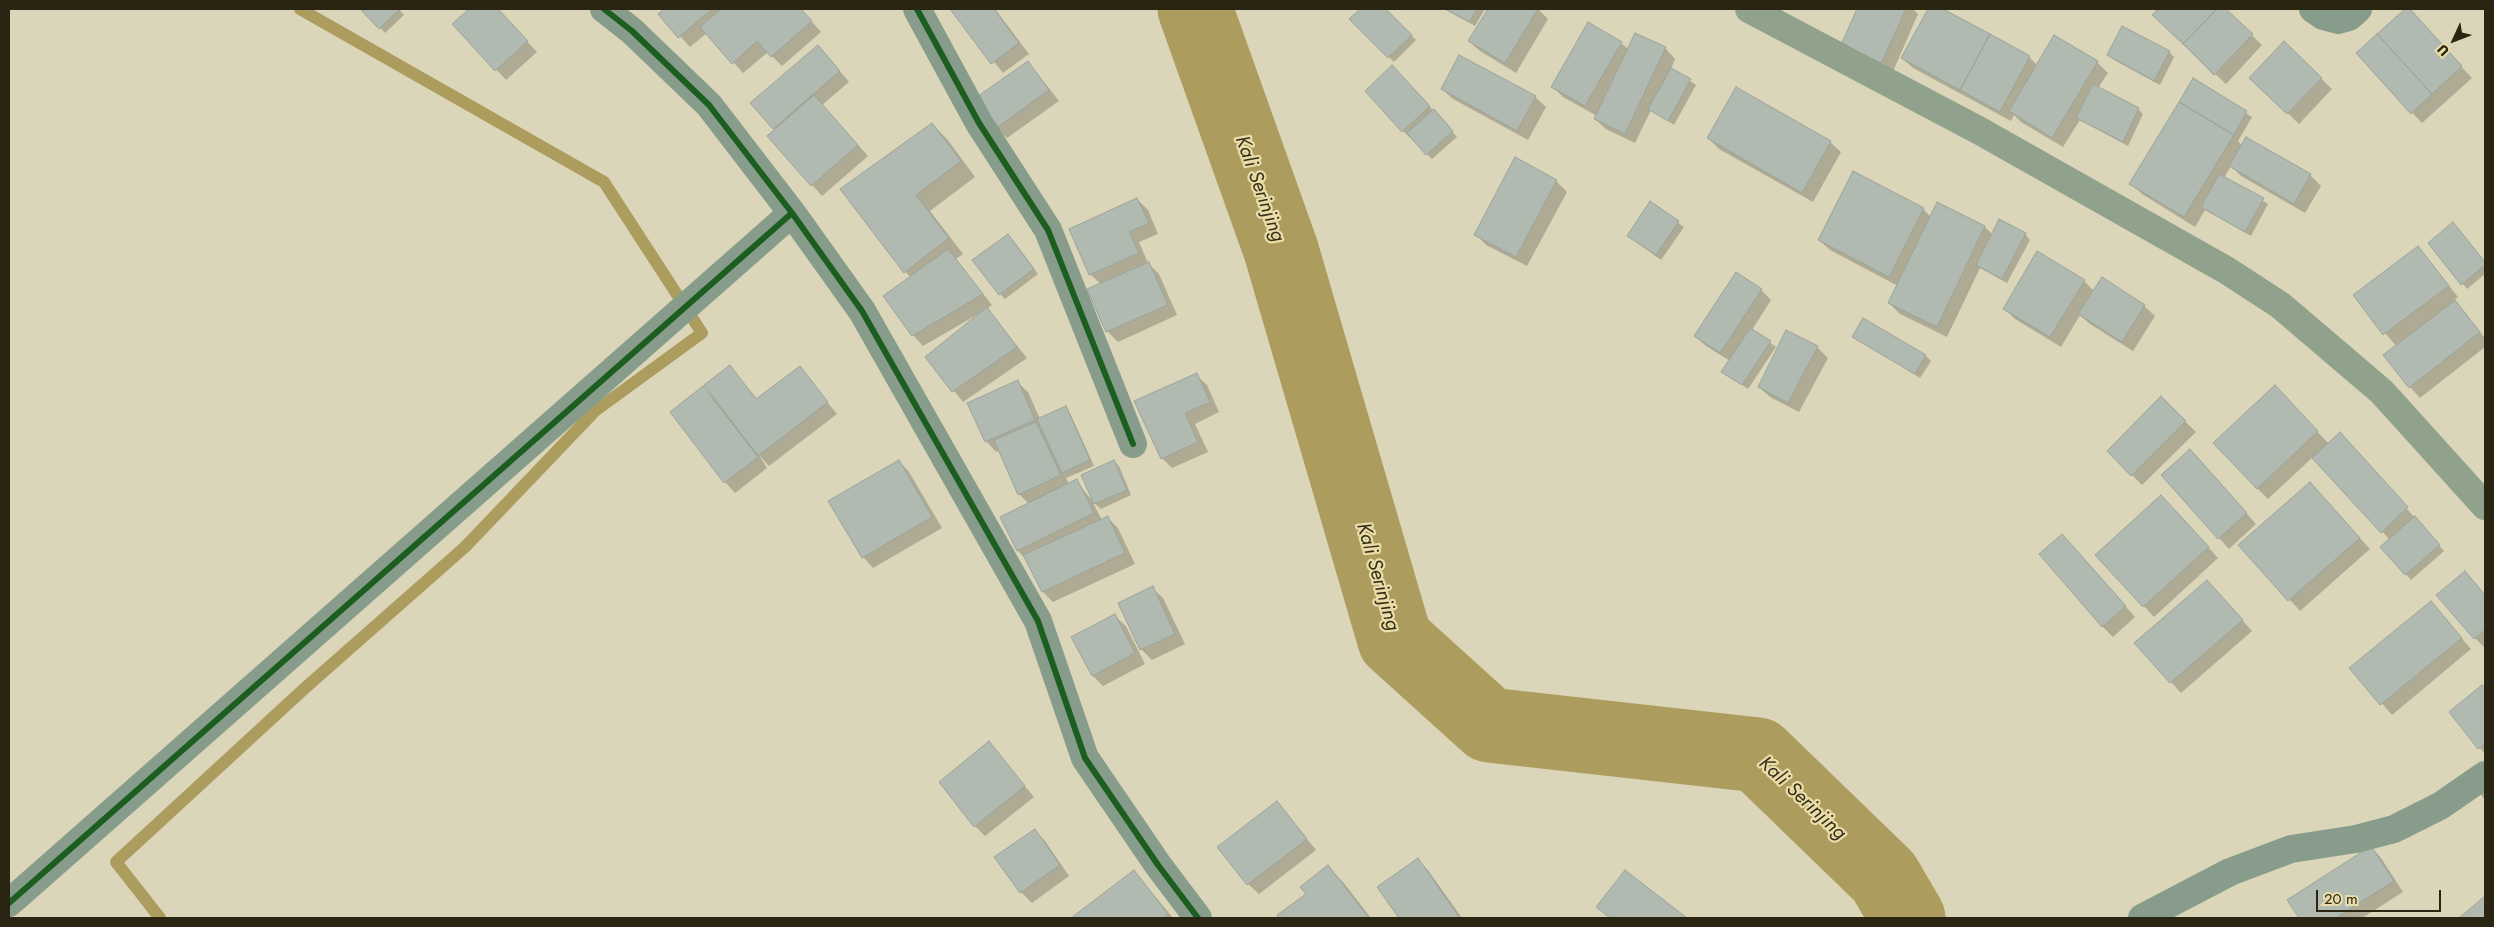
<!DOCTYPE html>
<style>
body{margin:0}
#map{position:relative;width:2494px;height:927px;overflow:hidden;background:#dbd5b9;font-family:Jost,sans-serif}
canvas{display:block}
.frame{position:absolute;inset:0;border:10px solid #2a2512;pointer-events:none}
.north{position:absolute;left:2429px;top:15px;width:50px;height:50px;-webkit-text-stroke:4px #eaddaa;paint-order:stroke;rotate:227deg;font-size:14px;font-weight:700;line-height:20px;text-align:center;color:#2a2512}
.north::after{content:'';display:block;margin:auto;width:18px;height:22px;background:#2a2512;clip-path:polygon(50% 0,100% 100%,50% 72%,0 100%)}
.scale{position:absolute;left:2316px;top:890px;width:125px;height:22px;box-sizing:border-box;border:2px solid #2a2512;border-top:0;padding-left:6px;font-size:15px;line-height:18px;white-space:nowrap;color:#2a2512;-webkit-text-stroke:4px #eaddaa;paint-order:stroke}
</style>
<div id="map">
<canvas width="2494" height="927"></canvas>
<div class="frame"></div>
<div class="north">U</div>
<div class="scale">20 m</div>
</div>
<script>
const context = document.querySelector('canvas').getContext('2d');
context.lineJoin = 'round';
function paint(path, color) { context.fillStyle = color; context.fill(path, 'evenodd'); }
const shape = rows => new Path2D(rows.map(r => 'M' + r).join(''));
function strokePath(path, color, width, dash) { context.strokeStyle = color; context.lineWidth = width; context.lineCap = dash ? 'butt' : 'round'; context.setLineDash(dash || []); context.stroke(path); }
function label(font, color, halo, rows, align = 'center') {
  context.font = font + ' Jost,sans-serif'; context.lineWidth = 4.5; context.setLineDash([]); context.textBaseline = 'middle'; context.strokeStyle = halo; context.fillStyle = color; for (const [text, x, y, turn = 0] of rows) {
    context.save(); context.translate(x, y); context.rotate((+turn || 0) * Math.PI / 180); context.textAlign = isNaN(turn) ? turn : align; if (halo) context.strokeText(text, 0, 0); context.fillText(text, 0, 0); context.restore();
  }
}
paint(shape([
 [362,9,399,9,404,15,385,33],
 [470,9,497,9,537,52,506,80,454,24],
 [666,9,801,9,821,32,782,66,768,52,743,73,707,33,690,47,660,14],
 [952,9,995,9,1029,54,1003,73],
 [1362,9,1385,9,1416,40,1394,62,1351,19],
 [1445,9,1485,9,1475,26],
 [1489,9,1538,9,1548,19,1516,73,1480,51,1469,41],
 [1859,9,1913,9,1918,14,1891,76,1841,47],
 [1929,9,1941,9,2029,57,2037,65,2097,62,2108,73,2098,88,2138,109,2143,114,2128,146,2080,120,2063,147,2021,122,2014,115,2011,121,1913,68,1902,58],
 [2153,9,2225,9,2262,45,2226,84,2164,26,2157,12],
 [2406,9,2472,78,2422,123,2357,54],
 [1621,43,1628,49,1665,48,1675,59,1671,69,1696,85,1674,125,1651,110,1635,143,1606,129,1595,119,1597,116,1563,97,1553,87],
 [2284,43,2332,89,2299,124,2251,78],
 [2169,52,2174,57,2160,85,2114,60,2109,55],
 [828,57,849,82,822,105,868,156,822,196,769,136,776,130,752,104],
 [1028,62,1059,101,1007,138,996,128],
 [1403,77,1457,137,1432,159,1403,131],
 [2193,80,2252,117,2238,141,2242,146,2247,138,2310,175,2321,186,2305,213,2241,176,2231,166,2224,178,2268,204,2251,236,2205,210,2195,227,2142,194,2131,184],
 [1442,89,1535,97,1546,107,1528,140,1453,99],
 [932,124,947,139,975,177,930,211,963,254,956,259,992,305,987,309,1027,358,963,402,927,357,980,313,923,346,913,335,910,277,842,189],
 [1708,138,1830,142,1841,152,1813,202,1719,149],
 [1556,181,1567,192,1527,266,1486,245,1476,234],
 [1137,199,1148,210,1158,234,1139,242,1148,263,1159,274,1177,315,1118,342,1107,331,1101,284,1090,274],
 [1650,203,1684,227,1661,260,1628,236],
 [1923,209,1931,217,1985,227,1993,235,2025,234,2030,240,2007,283,1980,268,1947,337,1900,314,1889,303,1898,286,1830,250,1819,240],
 [2458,229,2485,263,2485,274,2467,289,2429,243],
 [1013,240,1038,274,1005,299,1000,294],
 [2418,247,2458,297,2454,300,2485,338,2485,347,2420,398,2410,387,2396,346,2354,296],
 [2084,281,2094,291,2144,306,2155,316,2133,351,2090,324,2080,315,2061,347,2015,319,2004,308],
 [1761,290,1771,300,1752,330,1776,347,1748,389,1723,372,1730,361,1706,346,1695,336],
 [1854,337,1926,356,1931,361,1920,378],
 [1817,347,1828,358,1799,412,1770,397,1759,387],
 [730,367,758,400,799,368,837,414,769,466,759,455,767,468,735,493,725,482,703,388,714,398],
 [1196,375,1207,385,1219,412,1195,424,1208,452,1172,468,1162,458],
 [1017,382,1028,392,1040,419,1065,408,1070,413,1094,466,1066,478,1069,484,1076,481,1091,499,1093,498,1114,461,1119,466,1131,495,1101,509,1092,501,1102,520,1107,517,1118,528,1135,564,1053,602,1043,592,1027,560,1018,551,1029,504,1019,494,1000,450,996,452,986,441],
 [2285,397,2329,444,2350,444,2444,551,2411,580,2382,547,2390,540,2313,457,2268,499,2257,488],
 [2161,398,2196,432,2142,485,2108,451],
 [2190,450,2256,524,2229,549,2162,475],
 [899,461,909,472,942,528,873,568,863,557],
 [2310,483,2370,549,2300,611,2240,545],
 [2172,507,2218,558,2154,617,2097,555],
 [2073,546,2135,617,2113,637,2102,626],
 [2207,581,2252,631,2181,693,2136,643],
 [2475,583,2485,595,2485,648,2475,638],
 [1152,588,1163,598,1185,644,1152,660,1141,649],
 [2431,602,2471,649,2392,715,2351,668],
 [1115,616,1126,626,1145,664,1103,686,1093,676],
 [2482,687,2485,690,2485,754,2451,712],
 [989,743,1034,797,985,836,975,826],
 [2485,783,2485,800,2477,789],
 [1277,802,1316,850,1259,894,1248,884],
 [1034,830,1045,841,1069,876,1032,903,1021,892,996,857],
 [2371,847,2381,858,2403,892,2362,918,2300,918,2288,900],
 [1417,860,1428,870,1462,918,1401,918,1379,887],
 [1328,867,1343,882,1371,918,1281,918,1279,915,1308,894],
 [1134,871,1173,918,1073,918],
 [1625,872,1685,918,1609,918,1598,907]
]), '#0003');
strokePath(shape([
 [160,918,116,862,305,688,465,547,595,411,702,333,604,182,300,9]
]), '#ac9c5d', 12);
strokePath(shape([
 [1195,9,1281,250,1395,640,1489,725,1758,755,1884,877,1908,918]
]), '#ac9c5d', 75);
const building = shape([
 [360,9,400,9,379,29,360,9],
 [469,9,498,9,528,41,495,71,452,24,469,9],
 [664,9,712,9,678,38,658,14,664,9],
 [721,9,801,9,812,21,771,57,757,41,732,64,700,27,721,9],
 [950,9,994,9,1019,43,991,64,950,9],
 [1360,9,1386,9,1412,35,1388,58,1349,19,1360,9],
 [1445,9,1477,9,1469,22,1445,9],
 [1488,9,1538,9,1505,63,1468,41,1488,9],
 [1857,9,1906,9,1880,66,1840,47,1857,9],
 [1928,9,1943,9,1990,34,1960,90,1901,58,1928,9],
 [2159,9,2217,9,2183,44,2152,15,2159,9],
 [2217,9,2226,9,2253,34,2214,75,2183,44,2217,9],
 [2405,9,2410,9,2462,66,2432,94,2377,34,2405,9],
 [1588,22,1622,42,1585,106,1551,87,1588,22],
 [2122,26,2170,51,2154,81,2107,55,2122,26],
 [1635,33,1666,47,1625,134,1594,119,1635,33],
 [1990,34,2030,56,2000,112,1960,90,1990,34],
 [2377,34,2432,94,2411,114,2356,53,2377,34],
 [2054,35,2098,61,2052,138,2009,111,2054,35],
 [2284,41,2322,78,2287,114,2249,78,2284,41],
 [818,45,840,71,773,129,750,103,818,45],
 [1459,55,1536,96,1517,131,1441,89,1459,55],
 [1028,61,1049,90,995,129,974,99,1028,61],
 [1392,65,1430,106,1402,132,1365,91,1392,65],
 [1671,68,1691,79,1668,121,1648,109,1671,68],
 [2193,78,2247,111,2234,135,2179,102,2193,78],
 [2093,84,2139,108,2123,142,2076,118,2093,84],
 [1736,87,1831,141,1802,193,1707,138,1736,87],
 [814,95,858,145,811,186,767,136,814,95],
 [2179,102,2234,135,2184,217,2129,184,2179,102],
 [1434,109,1453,131,1426,155,1407,133,1434,109],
 [932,123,961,161,916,195,949,238,904,273,840,189,932,123],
 [2246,137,2311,174,2294,204,2229,166,2246,137],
 [1515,157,1557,180,1516,257,1474,235,1515,157],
 [1853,171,1924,208,1889,277,1818,240,1853,171],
 [2219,174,2264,198,2245,232,2201,207,2219,174],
 [1137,198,1149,223,1129,232,1139,253,1089,275,1069,229,1137,198],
 [1650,201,1679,221,1656,255,1627,236,1650,201],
 [1937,202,1985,226,1937,327,1888,303,1937,202],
 [1999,219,2026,233,2002,279,1976,265,1999,219],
 [2453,222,2485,262,2485,265,2461,285,2428,243,2453,222],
 [1008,234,1034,269,999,295,972,260,1008,234],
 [2418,246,2449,286,2383,335,2353,295,2418,246],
 [948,249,983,294,912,336,883,296,948,249],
 [2037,251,2085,280,2050,337,2003,309,2037,251],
 [1149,262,1168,305,1106,332,1087,289,1149,262],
 [1736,272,1762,289,1720,353,1694,336,1736,272],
 [2102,277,2145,305,2122,342,2078,314,2102,277],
 [2455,300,2480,332,2409,388,2383,355,2455,300],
 [987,307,1017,347,952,392,925,357,987,307],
 [1863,318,1926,355,1915,374,1852,337,1863,318],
 [1750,328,1771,341,1742,385,1721,372,1750,328],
 [1786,330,1818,346,1788,403,1758,387,1786,330],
 [730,365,756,399,800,366,828,402,758,456,704,385,730,365],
 [1197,373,1210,402,1185,413,1198,442,1161,459,1134,401,1197,373],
 [1018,380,1035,420,985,442,967,403,1018,380],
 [2275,385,2318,431,2257,489,2213,443,2275,385],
 [703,386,758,457,724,483,670,412,703,386],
 [2161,396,2186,421,2131,476,2107,451,2161,396],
 [1066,406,1090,460,1062,473,1037,419,1066,406],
 [1036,422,1061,475,1018,495,994,440,1036,422],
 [2340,432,2408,507,2381,533,2312,458,2340,432],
 [2190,449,2247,513,2218,539,2161,475,2190,449],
 [899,460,932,517,862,558,828,501,899,460],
 [1114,460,1127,490,1094,504,1081,475,1114,460],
 [1077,479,1094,513,1017,551,1000,517,1077,479],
 [2310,482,2360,538,2288,601,2238,545,2310,482],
 [2161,495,2209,547,2143,607,2095,555,2161,495],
 [1108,516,1125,553,1042,592,1023,555,1108,516],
 [2415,516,2440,545,2405,575,2380,547,2415,516],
 [2062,534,2126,606,2102,627,2039,554,2062,534],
 [2465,571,2485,595,2485,630,2474,639,2436,595,2465,571],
 [2207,580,2243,620,2170,683,2134,643,2207,580],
 [1153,586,1175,634,1140,650,1118,603,1153,586],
 [2431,601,2462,638,2380,705,2349,668,2431,601],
 [1115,614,1135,653,1092,676,1071,637,1115,614],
 [2482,685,2485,689,2485,744,2478,749,2449,712,2482,685],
 [989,741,1025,786,974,827,939,782,989,741],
 [1277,801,1307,839,1247,885,1217,847,1277,801],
 [1035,829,1060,865,1020,893,994,857,1035,829],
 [2371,846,2394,881,2336,918,2299,918,2287,900,2371,846],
 [1418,858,1460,918,1399,918,1377,887,1418,858],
 [1328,865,1369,918,1279,918,1277,915,1306,894,1300,887,1328,865],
 [1134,870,1168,914,1163,918,1071,918,1134,870],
 [1625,870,1687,918,1610,918,1596,907,1625,870],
 [2485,896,2485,918,2459,918,2485,896]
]);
paint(building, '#b1bab1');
strokePath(building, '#9aa399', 1);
strokePath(shape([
 [604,9,632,31,709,105,792,213,862,311,1038,621,1085,758,1158,865,1198,918],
 [917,9,979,123,1048,230,1133,444],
 [2313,9,2323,16,2338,20,2349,17,2358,9],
 [9,903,792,213],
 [2142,918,2230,872,2291,849,2356,839,2394,829,2440,806,2485,775]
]), '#879c8a', 28);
strokePath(shape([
 [1749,9,1980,131,2226,270,2280,305,2382,392,2485,506]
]), '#91a28c', 28);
strokePath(shape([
 [604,9,632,31,709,105,792,213,862,311,1038,621,1085,758,1158,865,1198,918],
 [917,9,979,123,1048,230,1133,444],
 [9,903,792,213]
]), '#1b5e20', 6);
label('italic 20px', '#352f16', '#eaddaa', [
 ["Kali Serinjing",1259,189,70],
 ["Kali Serinjing",1377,577,74],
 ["Kali Serinjing",1802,799,43]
]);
</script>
